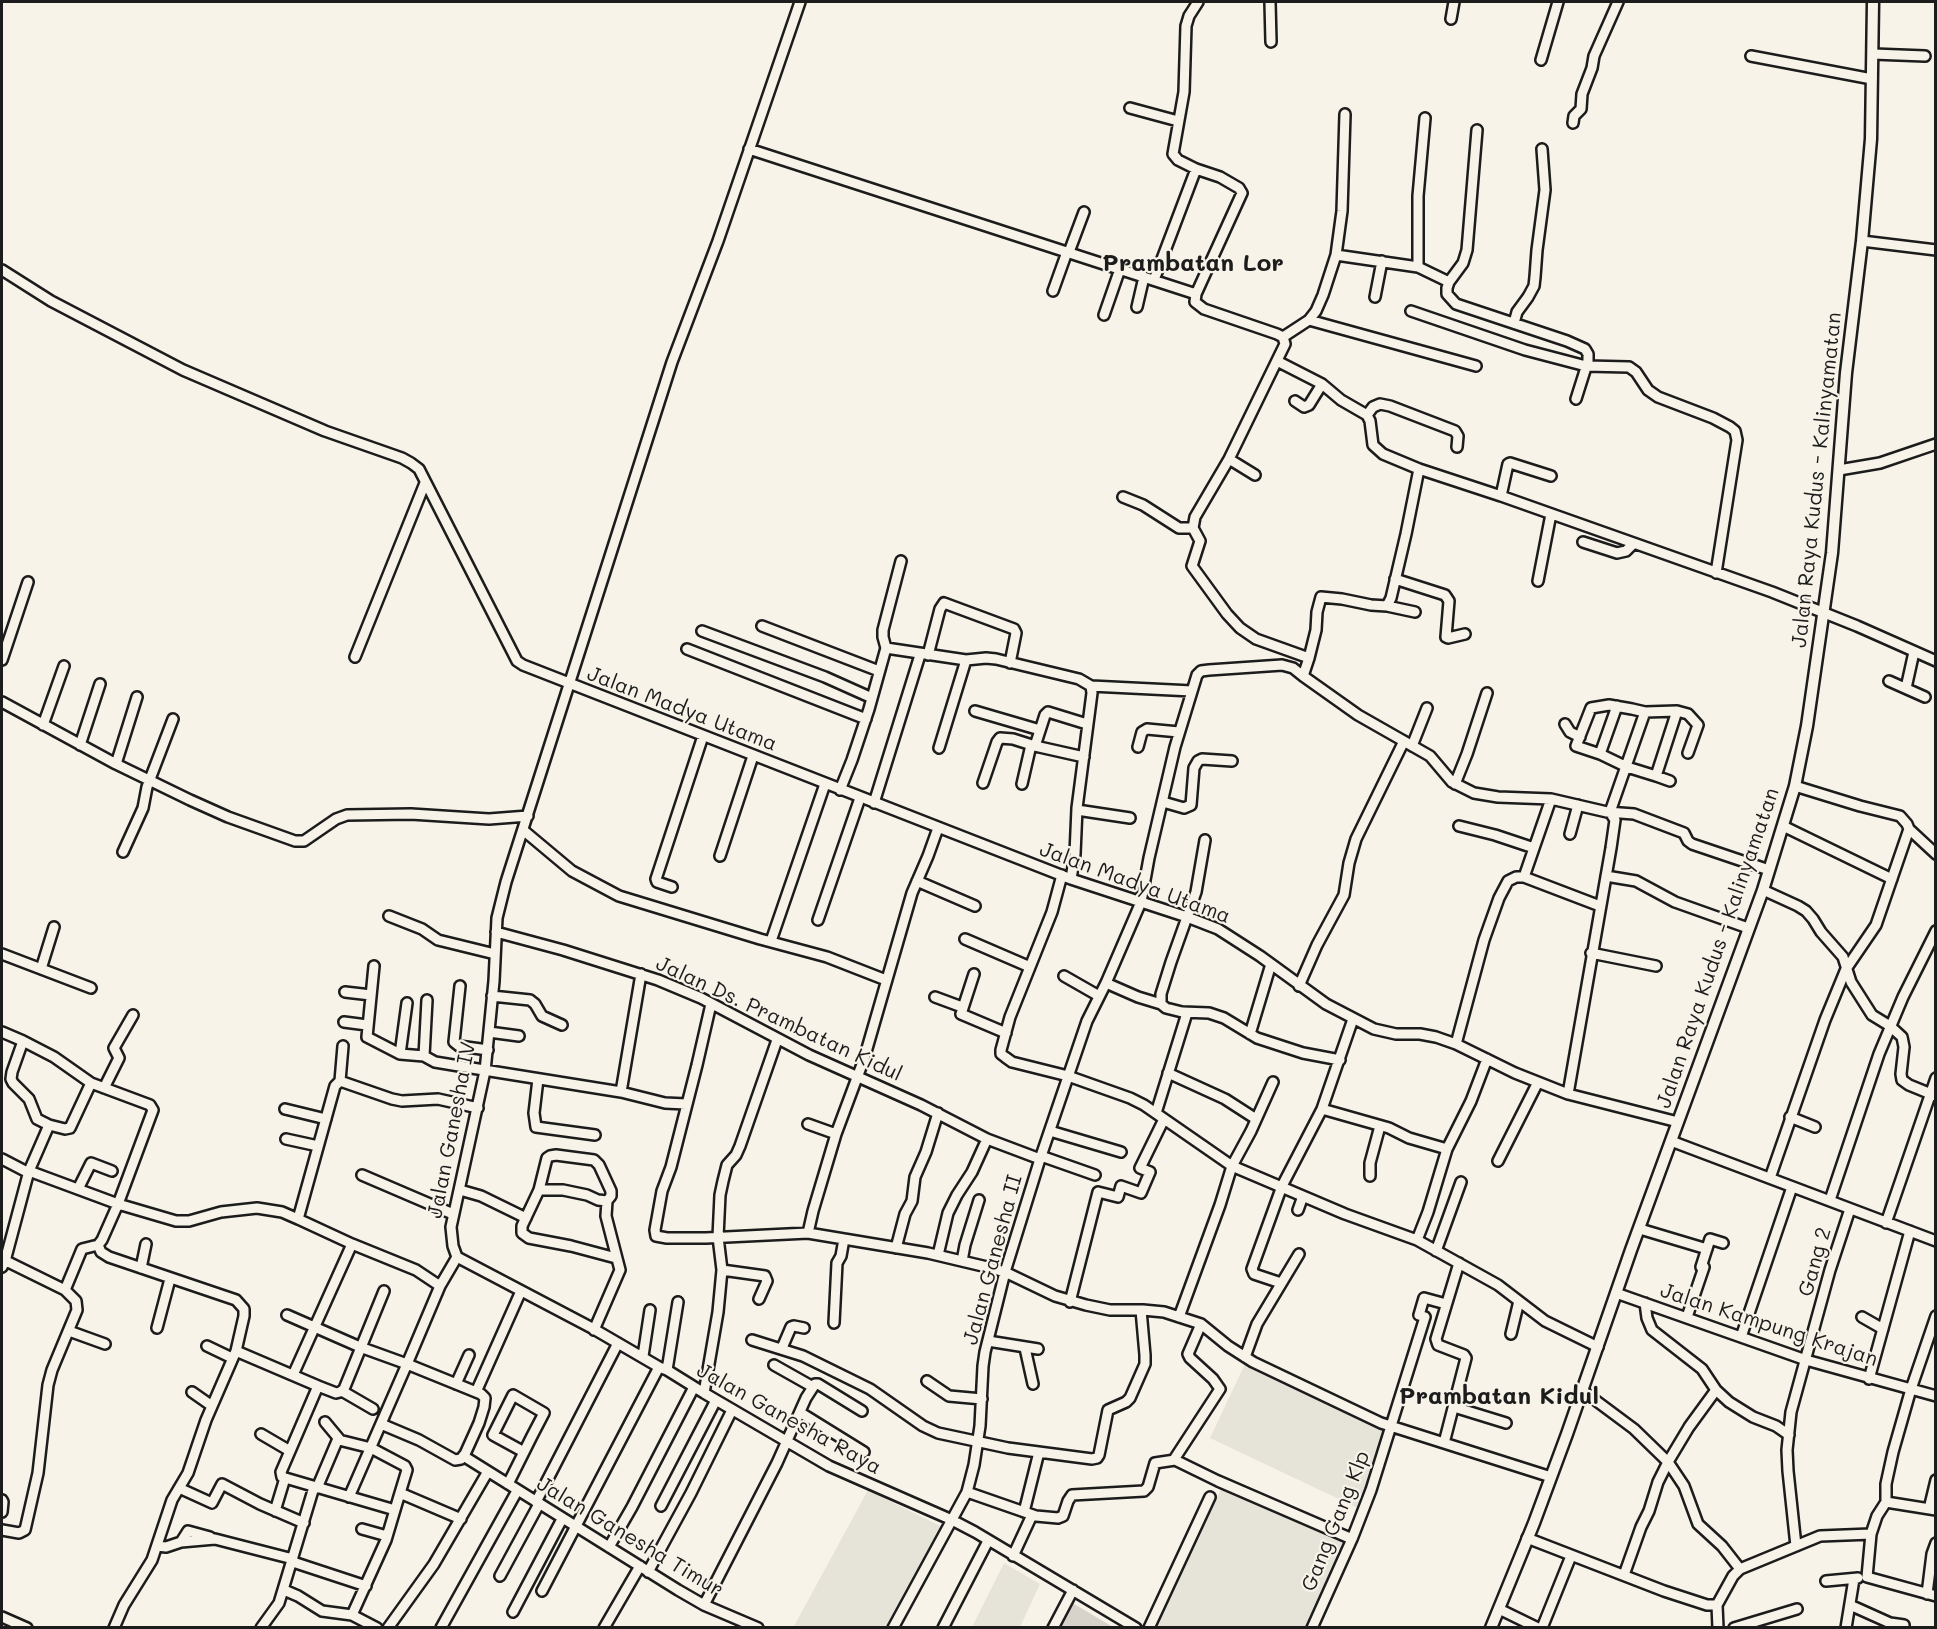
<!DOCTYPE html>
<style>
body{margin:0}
#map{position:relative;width:1937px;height:1629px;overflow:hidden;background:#f7f3e8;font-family:Mali,sans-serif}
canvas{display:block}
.frame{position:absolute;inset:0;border:3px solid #1c1c1c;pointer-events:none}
</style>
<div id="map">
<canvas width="1937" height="1629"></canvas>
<div class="frame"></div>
</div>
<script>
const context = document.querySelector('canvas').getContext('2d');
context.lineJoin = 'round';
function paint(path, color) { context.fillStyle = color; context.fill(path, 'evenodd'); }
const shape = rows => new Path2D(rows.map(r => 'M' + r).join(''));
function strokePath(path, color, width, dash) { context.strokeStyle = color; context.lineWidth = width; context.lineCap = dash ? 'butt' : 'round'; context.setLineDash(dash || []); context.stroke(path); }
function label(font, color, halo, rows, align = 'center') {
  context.font = font + ' Mali,sans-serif'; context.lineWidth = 4.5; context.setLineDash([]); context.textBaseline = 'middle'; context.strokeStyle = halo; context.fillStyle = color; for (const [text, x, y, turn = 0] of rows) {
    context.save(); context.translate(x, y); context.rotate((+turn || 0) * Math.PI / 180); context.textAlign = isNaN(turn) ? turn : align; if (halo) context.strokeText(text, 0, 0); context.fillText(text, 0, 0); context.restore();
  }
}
paint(shape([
 [1245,1364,1390,1431,1362,1510,1210,1438],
 [1222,1487,1350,1539,1310,1627,1157,1628],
 [868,1490,944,1528,888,1627,793,1628],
 [1004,1563,1040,1584,1020,1627,972,1627]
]), '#e6e3d9');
paint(shape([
 [1069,1601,1113,1627,1057,1628]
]), '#d7d3cb');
const minor = shape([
 [1270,2,1271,42],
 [1451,19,1454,2],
 [1873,54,1925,56],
 [1751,56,1872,79],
 [1541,60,1558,2],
 [1130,108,1178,121],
 [1573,123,1574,116,1581,109,1582,94,1592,68,1594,56,1618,2],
 [1477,130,1467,250,1463,263,1449,282,1447,288,1447,294,1456,304,1567,341,1585,349,1588,354,1588,361,1576,399],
 [749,149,1196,294],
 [1862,241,1936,250],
 [1069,252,1084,212],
 [1336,255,1418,267,1449,282],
 [1418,267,1418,196,1425,118],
 [2,270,51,301,183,370,325,431,402,458,411,463,419,469,517,661,523,665,1071,879,1187,917,1218,929,1260,956,1326,1004,1374,1029,1396,1034,1420,1034,1436,1037,1456,1044,1515,1073,1568,1094,1678,1122],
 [1154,280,1196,169],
 [1053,291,1067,252],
 [1375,297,1382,261],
 [1137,307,1144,277],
 [1411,311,1525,350,1586,366,1629,367,1636,372,1648,390,1658,397,1713,418,1730,427,1735,431,1737,440,1716,573],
 [1104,315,1120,269],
 [1309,320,1476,366],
 [1514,323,1517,312,1528,297,1534,286,1535,277,1537,250,1545,190,1542,149],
 [1283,337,1309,320,1316,311,1323,295,1336,255,1342,211,1345,114],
 [1277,361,1322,384,1341,400,1367,415,1370,421,1373,445,1383,454,1419,469,1501,496,1772,592,1857,626,1936,661],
 [1295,401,1304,407,1309,405,1322,384],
 [1367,415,1373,407,1380,404,1390,406,1455,431,1458,436,1457,447],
 [1229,459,1255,475],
 [1839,470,1880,463,1936,444],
 [1501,496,1508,464,1510,463,1551,476],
 [1123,497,1143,505,1179,528,1193,528],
 [1583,542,1617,553,1626,551,1633,544],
 [1395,579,1445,595,1449,601,1446,637,1448,638,1465,634],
 [1538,581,1551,514],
 [1387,606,1415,612],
 [762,626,879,671],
 [702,631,825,677,872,698],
 [886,648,966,660,986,658,996,659,1079,679,1091,686,1092,693,1077,808,1075,854,1071,879],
 [687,649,866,719],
 [928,655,940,609,944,603,1014,629,1016,633,1010,663],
 [355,657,425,483],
 [1309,658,1316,630,1317,612,1321,597,1342,599,1371,605,1387,606,1391,598,1406,534,1419,469],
 [2,660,28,582],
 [1303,676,1358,715,1430,756,1452,782,1474,793,1498,797,1551,799,1607,812,1634,814,1684,833,1688,841,1692,844,1769,870],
 [1889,681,1925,697],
 [1091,686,1192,691],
 [1906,688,1914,652],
 [2,702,116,764,190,800,228,817,295,841,304,841,336,819,347,815,411,814,489,819,528,816],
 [1617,706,1600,754,1576,746,1591,708,1609,705,1632,709,1645,712,1677,711,1688,714,1698,725,1688,753],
 [975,711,1040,730],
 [1565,724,1570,732,1580,737],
 [43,725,64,666],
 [80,745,100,684],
 [1035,746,1045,715,1048,712,1087,724],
 [1412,746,1427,708],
 [1138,747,1142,732,1147,729,1179,732],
 [939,748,966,660],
 [1600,754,1627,767,1656,776,1677,711],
 [116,764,137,697],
 [1656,776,1670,781],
 [983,783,997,742,1000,738,1013,739,1035,746,1084,757],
 [1022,784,1031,745],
 [1455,784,1467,754,1487,693],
 [1795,786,1860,806,1900,816,1907,824,1909,829,1936,854],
 [840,790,852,760,869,709,886,648,883,637,883,630,901,561],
 [1163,802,1184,808,1191,805,1194,768,1198,761,1202,759,1232,761],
 [874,803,920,655],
 [1077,810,1130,818],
 [1610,812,1645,712],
 [1459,826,1495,835,1534,848],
 [1783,826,1892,879],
 [523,830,572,871,619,896,760,939,827,957,886,980],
 [1570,834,1578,805],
 [1205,840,1196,892,1171,962,1161,994,1161,1004,1166,1008,1182,1012,1209,1013,1224,1018,1257,1038,1303,1053,1340,1060],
 [123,852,143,808,147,787,173,719],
 [720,856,753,756],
 [1062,875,1052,912,1010,1017,1001,1050,1001,1054,1005,1057,1012,1062,1068,1076,1130,1098,1144,1105,1232,1166,1345,1214,1417,1240,1498,1285,1545,1321,1598,1347],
 [1606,876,1636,881,1675,902,1748,928],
 [1524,877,1600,906],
 [917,881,975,906],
 [672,887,657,882,656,879,703,736],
 [1763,890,1798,906,1806,911,1813,919,1821,932,1843,957,1851,982,1872,1015,1890,1026,1902,1037,1904,1047,1901,1074,1902,1080,1909,1085,1936,1096],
 [389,916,422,929,438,940,495,954],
 [818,920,860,798],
 [496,932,563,950,658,980,701,998,809,1055,921,1105,987,1139,1040,1159],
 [965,939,1030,967],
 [771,941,825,784],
 [1591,953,1656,966],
 [2,954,91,988],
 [374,966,367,1037,400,1054,424,1056,435,1062,453,1065,621,1092,665,1103,686,1104],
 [41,969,54,927],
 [974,974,961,1014,1006,1033],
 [1064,976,1099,996],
 [1106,983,1138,997,1161,1004],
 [460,986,454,1042,459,1046,488,1050],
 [1299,986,1317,945,1344,895,1349,863,1356,839,1404,741],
 [345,992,371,995],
 [492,996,530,1000,535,1004,542,1016,562,1025],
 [935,997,962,1007],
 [711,1004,697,1065,671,1167,662,1191,655,1230,656,1236,667,1238,706,1238,808,1233,928,1253,987,1267,1005,1272,1055,1296,1086,1305,1110,1310,1143,1310,1164,1312,1201,1324,1228,1346,1253,1362,1381,1423,1551,1477],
 [344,1022,367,1025],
 [2,1032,23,1041,54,1057,91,1083,150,1105,153,1110,118,1204,102,1240,98,1245,82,1249,65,1290,2,1259],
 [489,1032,519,1036],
 [1250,1034,1271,964],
 [23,1041,12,1072,11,1079,13,1083,29,1099,37,1119,49,1125],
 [1456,1044,1484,940,1499,898,1508,881,1516,877,1524,877,1551,799],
 [400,1054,407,1003],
 [424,1056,427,1000],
 [1168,1073,1225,1099,1256,1119],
 [538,1079,534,1113,536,1127,595,1135],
 [340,1081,343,1046],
 [104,1088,119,1058,114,1048,133,1015],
 [621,1092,641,974],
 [1568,1094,1611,848,1615,820,1610,812],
 [285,1109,326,1119],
 [1322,1109,1389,1128,1409,1138,1447,1149],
 [1156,1113,1187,1013],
 [1790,1117,1815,1127],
 [808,1124,836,1134],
 [1050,1131,1121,1152],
 [286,1139,318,1146],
 [1671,1141,1936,1241],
 [1041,1156,1095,1175],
 [2,1159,29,1173],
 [1498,1161,1538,1082],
 [29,1171,118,1204,176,1221,189,1221,221,1212,257,1208,282,1212,298,1219],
 [362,1175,453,1214],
 [1370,1176,1370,1163,1380,1126],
 [1770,1178,1825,1020,1846,969,1876,925,1909,829],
 [78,1189,91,1163,112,1171],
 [460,1190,481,1196,526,1218],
 [539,1190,563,1190,587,1195,598,1200,607,1201,606,1216,620,1270,594,1330],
 [1830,1200,1879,1054,1903,997,1936,931],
 [607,1201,611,1196,611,1191,599,1165,594,1160,556,1155,550,1156,547,1158,539,1190,522,1226,522,1233,529,1238,571,1246,616,1258],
 [1298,1210,1303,1196],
 [1886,1223,1936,1078],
 [1640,1229,1707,1249],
 [808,1233,813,1211,836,1134,864,1059,912,893,928,856,938,828],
 [1417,1240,1428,1212,1447,1149,1471,1101,1487,1059],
 [98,1245,101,1252,109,1257,236,1300,244,1309,244,1316,236,1351],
 [896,1248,905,1214,912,1201,915,1177,926,1152,938,1113],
 [1436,1251,1461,1182],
 [938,1255,948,1213,957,1195,972,1172,987,1139],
 [457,1257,453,1246,451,1227,485,1071,494,981,497,918,506,882,672,362,718,241,800,2],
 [457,1257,592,1328,659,1367,667,1370,704,1393,829,1466,952,1520,975,1532,1136,1628],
 [457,1257,440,1286,407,1364,481,1394,485,1398,484,1407,479,1423,465,1454,465,1457,678,1590,704,1605,758,1628],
 [962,1261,965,1245,979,1200],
 [2,1267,5,1261,29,1171,46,1132,49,1125,65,1129,70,1128,91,1083],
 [141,1268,146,1244],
 [722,1270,765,1276,767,1281,759,1299],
 [1281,1283,1254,1274,1252,1269,1282,1186,1322,1109,1353,1019],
 [440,1286,416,1270,352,1244,298,1219,335,1086,340,1081,392,1099,402,1101,438,1099,478,1108],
 [1616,1293,1806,1360,1936,1396],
 [1070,1302,1098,1192,1118,1197,1121,1186,1141,1193,1150,1172,1140,1168,1164,1119],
 [1645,1303,1647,1318,1652,1330,1702,1369,1716,1390,1729,1402,1753,1417,1776,1426,1789,1435],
 [287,1315,360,1347,407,1364,349,1497],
 [1179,1317,1220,1205,1232,1166,1251,1131,1273,1082],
 [1687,1317,1704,1267,1701,1267,1710,1239,1723,1243],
 [1862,1317,1883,1329],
 [834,1323,837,1263,841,1256,844,1239],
 [1201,1324,1188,1354,1190,1358,1213,1379,1220,1389,1175,1458,1175,1460,1218,1481,1352,1539],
 [157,1328,170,1279],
 [69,1331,105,1344],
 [1511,1334,1519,1301],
 [1741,1337,1792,1187],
 [752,1340,803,1356,870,1389,923,1426,938,1433,1008,1448,1092,1459,1097,1458,1099,1455,1108,1410,1126,1402,1130,1398,1145,1364,1145,1355,1141,1310],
 [988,1341,1038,1349],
 [207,1346,232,1358],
 [782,1348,791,1327,794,1326,804,1328],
 [1025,1348,1033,1384],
 [643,1356,650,1310],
 [1245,1357,1257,1324,1299,1254],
 [774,1365,813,1387],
 [667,1370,678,1302],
 [293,1375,352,1244],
 [1869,1379,1910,1231],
 [927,1381,949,1396,982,1399],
 [456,1384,469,1355],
 [318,1386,281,1472,282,1477,395,1510],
 [342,1391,373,1409],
 [1583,1391,1634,1429,1668,1462,1684,1486,1698,1524,1722,1546,1740,1569],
 [192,1392,212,1406],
 [476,1392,521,1291],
 [704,1393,718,1312,722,1270,718,1237,720,1195,723,1181,727,1165,736,1155,740,1146,777,1040],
 [1454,1407,1506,1423],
 [801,1413,864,1452],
 [325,1422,340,1440],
 [381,1424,419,1440,455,1460,461,1459,464,1455],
 [261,1434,290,1451],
 [1444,1443,1466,1358,1464,1355,1438,1345,1436,1339,1459,1263],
 [508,1484,532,1436,544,1413,513,1395,493,1435,524,1452],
 [179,1488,212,1503,222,1484,260,1504,304,1523],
 [317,1488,337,1441,339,1440,371,1448,405,1466,407,1470,400,1493],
 [967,1492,1036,1516,1058,1518,1063,1516,1068,1501,1072,1495,1144,1491,1148,1487,1155,1463,1175,1460],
 [2,1500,3,1502,2,1512],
 [536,1502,618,1343],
 [1886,1502,1886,1484,1893,1452,1911,1389,1936,1316],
 [661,1506,716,1400],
 [1929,1509,1936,1480],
 [275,1511,285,1478],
 [1024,1512,1039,1452],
 [362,1529,387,1536],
 [2,1530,19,1533,25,1530,38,1473,48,1385,52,1370,77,1310,76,1301,65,1290],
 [1871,1534,1867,1577,1936,1596],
 [1527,1538,1664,1591,1707,1605,1717,1605,1733,1576,1740,1569,1820,1536,1871,1534,1877,1516,1886,1502,1936,1510],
 [181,1542,188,1531,210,1537],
 [157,1546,166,1547,181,1542,215,1539,293,1559],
 [1796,1546,1788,1471,1787,1450,1791,1412,1830,1270,1850,1209],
 [609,1547,632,1507,694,1387],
 [1013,1556,1032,1515],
 [293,1562,366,1586],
 [648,1572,691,1493,732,1410],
 [1624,1575,1641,1527,1649,1511,1658,1482,1668,1462,1689,1427,1716,1390],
 [500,1576,539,1504],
 [1826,1581,1858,1578],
 [284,1590,298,1596,322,1611,352,1615,377,1628],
 [542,1591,659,1367],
 [1927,1594,1932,1554,1936,1543],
 [704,1605,777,1463,806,1398,815,1384,818,1384,862,1411],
 [1717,1605,1718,1628],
 [1850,1605,1890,1623,1904,1625],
 [1499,1609,1538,1628],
 [513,1612,562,1519],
 [352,1615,386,1540,400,1493,461,1519],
 [2,1617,27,1628],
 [114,1628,124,1605,152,1560,172,1500,188,1473,206,1420,236,1351,318,1386,336,1393,340,1392,344,1389,384,1291],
 [261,1628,279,1603,314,1487],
 [388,1628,434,1564,487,1473],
 [441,1628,517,1491],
 [604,1628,640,1566],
 [893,1628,967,1492,974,1465,980,1426,983,1366,985,1352,1005,1272,1040,1159,1087,1021,1106,983,1141,902,1149,858,1175,747,1197,675,1201,671,1209,670,1282,665,1293,668,1303,676,1309,658,1256,639,1240,628,1227,614,1192,566,1200,541,1193,528,1195,517,1229,459,1285,344,1283,337,1277,334,1204,309,1195,302,1196,294,1242,193,1239,188,1220,177,1196,169,1178,160,1173,154,1184,92,1186,26,1189,16,1198,2],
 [943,1628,988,1541],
 [1053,1628,1073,1590],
 [1149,1628,1210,1497],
 [1312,1628,1352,1539,1371,1490,1425,1317,1419,1315,1424,1298,1446,1304],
 [1542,1628,1571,1556],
 [1734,1628,1797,1609],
 [1846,1628,1854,1579]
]);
const major = shape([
 [1491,1628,1534,1523,1567,1434,1631,1250,1763,890,1795,786,1807,726,1832,553,1846,373,1862,241,1871,139,1873,2]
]);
strokePath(minor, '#1c1c1c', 14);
strokePath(major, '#1c1c1c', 15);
strokePath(minor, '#f7f3e8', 9);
strokePath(major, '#f7f3e8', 10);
label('21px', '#1c1c1c', '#f7f3e8', [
 ["Jalan Raya Kudus - Kalinyamatan",1817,480,-84],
 ["Jalan Madya Utama",682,709,21],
 ["Jalan Madya Utama",1135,883,20],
 ["Jalan Raya Kudus - Kalinyamatan",1718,948,-71],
 ["Jalan Ds. Prambatan Kidul",779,1019,25],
 ["Jalan Ganesha IV",452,1130,-79],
 ["Jalan Ganesha II",993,1260,-75],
 ["Gang 2",1815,1262,-74],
 ["Jalan Kampung Krajan",1769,1325,18],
 ["Jalan Ganesha Raya",789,1419,29],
 ["Gang Gang Klp",1336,1521,-68],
 ["Jalan Ganesha Timur",630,1537,31]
]);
label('bold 24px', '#1c1c1c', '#f7f3e8', [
 ["Prambatan Lor",1193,264],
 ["Prambatan Kidul",1499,1397]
]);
</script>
